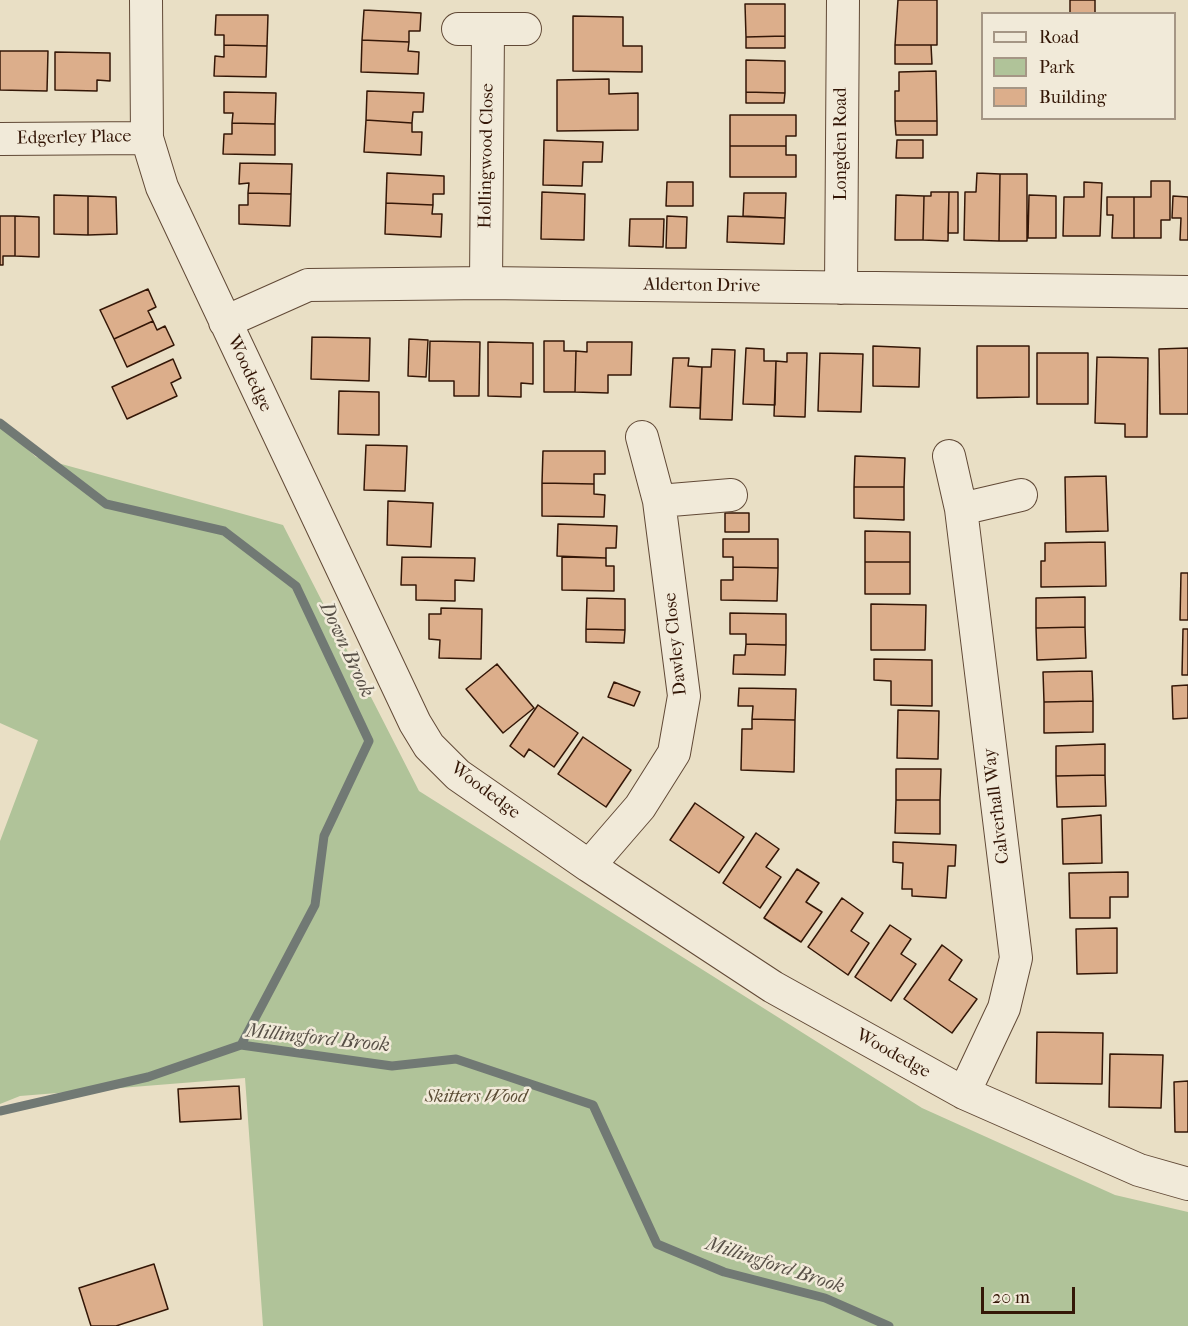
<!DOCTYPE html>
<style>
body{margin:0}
#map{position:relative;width:1188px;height:1326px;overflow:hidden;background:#e9dfc5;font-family:"IM FELL French Canon",serif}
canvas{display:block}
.legend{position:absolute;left:981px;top:12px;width:195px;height:108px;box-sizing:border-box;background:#f1ead9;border:2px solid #a59685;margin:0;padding:8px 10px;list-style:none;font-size:18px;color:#341707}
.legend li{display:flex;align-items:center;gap:12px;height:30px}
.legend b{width:30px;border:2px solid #a59685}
.scale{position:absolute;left:981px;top:1287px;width:94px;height:27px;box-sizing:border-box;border:3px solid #341707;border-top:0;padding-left:8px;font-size:18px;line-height:21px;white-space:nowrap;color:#341707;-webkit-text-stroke:4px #f1ead9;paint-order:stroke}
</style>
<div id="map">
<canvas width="1188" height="1326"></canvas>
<ul class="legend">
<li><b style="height:8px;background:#f1ead9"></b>Road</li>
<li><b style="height:16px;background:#b0c399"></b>Park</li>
<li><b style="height:16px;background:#dcae8b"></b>Building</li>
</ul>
<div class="scale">20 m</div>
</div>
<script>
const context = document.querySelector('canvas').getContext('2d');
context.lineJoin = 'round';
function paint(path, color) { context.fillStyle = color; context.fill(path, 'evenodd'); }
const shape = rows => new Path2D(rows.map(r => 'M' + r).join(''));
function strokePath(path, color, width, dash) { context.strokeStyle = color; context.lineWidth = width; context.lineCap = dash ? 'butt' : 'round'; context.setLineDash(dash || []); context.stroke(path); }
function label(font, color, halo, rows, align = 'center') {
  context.font = font + ' "IM FELL French Canon",serif'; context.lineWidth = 5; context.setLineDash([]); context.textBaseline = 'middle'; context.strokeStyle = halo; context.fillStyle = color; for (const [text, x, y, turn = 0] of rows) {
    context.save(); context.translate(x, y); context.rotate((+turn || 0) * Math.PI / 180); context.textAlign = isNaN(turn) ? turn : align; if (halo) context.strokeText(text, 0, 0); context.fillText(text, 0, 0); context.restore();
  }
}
paint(shape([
 [0,424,36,457,283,525,419,791,922,1108,1115,1195,1188,1212,1188,1326,263,1326,245,1078,20,1096,0,1104,0,841,38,740,0,723]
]), '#b0c399');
strokePath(shape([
 [0,423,106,504,224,531,296,586,369,741,324,836,315,905,241,1045],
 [0,1111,148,1077,241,1045,392,1066,456,1059,593,1105,657,1244,724,1272,825,1298,889,1326]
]), '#717974', 9);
const building = shape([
 [898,0,937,0,937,45,895,45,898,0],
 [1070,0,1095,0,1095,14,1070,14,1070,0],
 [745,4,785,4,785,36,746,37,745,4],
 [364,10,421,13,420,31,409,31,409,42,362,40,364,10],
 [216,15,268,15,267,46,224,45,224,35,215,35,216,15],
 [573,16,623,17,623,46,642,46,642,72,573,71,573,16],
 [785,36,785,48,746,48,746,37,785,36],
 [362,40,409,42,408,51,419,52,418,74,361,72,362,40],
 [224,45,267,46,266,77,214,76,215,56,224,57,224,45],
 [895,45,931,45,932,64,895,64,895,45],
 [0,51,48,51,47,91,0,90,0,51],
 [55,52,110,53,110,81,97,80,97,91,55,90,55,52],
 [746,60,785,61,785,93,746,92,746,60],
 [936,71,937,121,895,121,895,91,899,91,899,72,936,71],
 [609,79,609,94,638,93,638,130,557,131,557,80,609,79],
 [367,91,424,93,423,112,413,112,412,123,366,120,367,91],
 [224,92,276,93,275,124,232,123,233,113,224,113,224,92],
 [746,92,785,93,784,103,746,103,746,92],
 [730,115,796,115,796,136,786,136,786,146,730,146,730,115],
 [366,120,412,123,412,132,422,132,421,155,364,152,366,120],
 [895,121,937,121,937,135,896,135,895,121],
 [232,123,275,124,275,155,223,154,224,134,232,134,232,123],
 [544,140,603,142,602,162,583,162,582,186,543,185,544,140],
 [897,140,923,140,923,158,896,158,897,140],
 [730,146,786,146,786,155,796,155,796,177,730,177,730,146],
 [240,163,292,164,291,194,248,193,249,183,239,184,240,163],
 [387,173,444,176,444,194,433,194,433,205,386,203,387,173],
 [977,173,1000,174,999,241,964,240,965,192,976,192,977,173],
 [1000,174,1027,174,1027,241,999,241,1000,174],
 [1151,181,1170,181,1170,220,1161,220,1161,238,1134,238,1134,197,1151,197,1151,181],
 [667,182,693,182,693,206,666,206,667,182],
 [1084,182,1102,183,1100,236,1063,236,1064,197,1084,197,1084,182],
 [542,192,585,194,584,240,541,239,542,192],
 [931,192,949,192,948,241,923,240,924,196,931,196,931,192],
 [949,192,958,192,958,233,948,233,949,192],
 [248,193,291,194,290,226,239,224,239,205,248,205,248,193],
 [744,193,786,193,785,218,743,216,744,193],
 [54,195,88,196,88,235,54,234,54,195],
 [896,195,924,196,923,240,895,240,896,195],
 [1029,195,1056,196,1056,238,1028,238,1029,195],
 [88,196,116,197,117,234,88,235,88,196],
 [1173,196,1188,197,1188,240,1180,240,1181,218,1172,218,1173,196],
 [1107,197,1134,197,1134,238,1112,238,1113,215,1107,215,1107,197],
 [386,203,433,205,432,214,442,214,441,237,385,234,386,203],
 [0,216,15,216,15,256,3,256,3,265,0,265,0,216],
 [15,216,39,217,39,257,15,256,15,216],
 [667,216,687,217,686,248,666,248,667,216],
 [728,216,785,218,784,244,727,242,728,216],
 [630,219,664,219,663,247,629,246,630,219],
 [148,289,156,307,148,311,153,321,114,339,100,310,148,289],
 [153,321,157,330,165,326,174,345,127,367,114,339,153,321],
 [312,337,370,338,369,381,311,379,312,337],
 [409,339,428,340,426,377,408,376,409,339],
 [430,341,480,342,479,396,454,396,454,381,429,381,430,341],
 [544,341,564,341,564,351,576,351,575,392,544,392,544,341],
 [488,342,533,343,533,384,521,383,521,397,488,396,488,342],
 [587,342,632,342,631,375,608,375,608,393,575,392,576,351,587,352,587,342],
 [873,346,920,348,919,387,873,386,873,346],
 [977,346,1029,346,1029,397,977,398,977,346],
 [746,348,764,349,764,361,776,361,775,405,743,404,746,348],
 [1188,348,1188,414,1160,414,1159,349,1188,348],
 [712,349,735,350,732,420,700,419,702,367,711,367,712,349],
 [787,353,807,353,805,417,774,416,776,361,787,362,787,353],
 [820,353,863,354,861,412,818,411,820,353],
 [1037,353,1088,353,1088,404,1037,404,1037,353],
 [1097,357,1148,358,1147,437,1125,437,1125,424,1095,423,1097,357],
 [673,358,689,358,688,366,702,367,700,408,670,407,673,358],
 [173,359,181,378,171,383,177,396,127,419,112,387,173,359],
 [339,391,379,392,379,435,338,434,339,391],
 [366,445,407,446,405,491,364,490,366,445],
 [543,451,605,451,605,474,594,474,594,484,542,483,543,451],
 [855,456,905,458,904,487,854,487,855,456],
 [1106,476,1108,531,1066,532,1065,477,1106,476],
 [542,483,594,484,594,494,605,495,604,517,542,516,542,483],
 [854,487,904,487,904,520,854,518,854,487],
 [388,501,433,503,431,547,387,545,388,501],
 [725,513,749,513,749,532,725,532,725,513],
 [558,524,617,526,616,548,606,548,606,558,557,556,558,524],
 [865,531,910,532,910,562,865,562,865,531],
 [723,539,778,539,778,568,733,567,733,557,723,557,723,539],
 [1105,542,1106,586,1041,587,1041,561,1045,561,1045,543,1105,542],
 [402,557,475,558,474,581,455,580,455,601,416,600,416,585,401,585,402,557],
 [562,557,606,558,606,566,614,566,614,591,562,590,562,557],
 [865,562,910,562,910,594,865,594,865,562],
 [733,567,778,568,777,601,721,600,721,580,733,580,733,567],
 [1181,573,1188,573,1188,620,1180,620,1181,573],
 [1085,597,1085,627,1036,628,1036,598,1085,597],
 [587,598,625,599,625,630,586,629,587,598],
 [871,604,926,605,925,650,871,650,871,604],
 [441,608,482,609,481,659,439,658,440,640,429,639,429,614,441,614,441,608],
 [730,613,786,614,786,645,746,644,746,634,730,634,730,613],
 [1085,627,1086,658,1037,660,1036,628,1085,627],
 [586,629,625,630,624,643,586,642,586,629],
 [1183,629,1188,629,1188,675,1182,675,1183,629],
 [746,644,786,645,785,675,733,674,734,655,745,655,746,644],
 [874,659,932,660,932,706,891,705,891,681,874,680,874,659],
 [497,664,534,708,503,733,466,689,497,664],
 [1092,671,1093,701,1044,702,1043,672,1092,671],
 [614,682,640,692,634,706,608,697,614,682],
 [1188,685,1188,718,1173,719,1172,686,1188,685],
 [739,688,796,689,795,720,752,719,753,706,738,706,739,688],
 [1093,701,1093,732,1044,733,1044,702,1093,701],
 [538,705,578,733,554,767,529,749,524,757,510,746,538,705],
 [898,710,939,711,938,759,897,758,898,710],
 [752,719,795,720,794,772,741,770,742,729,752,729,752,719],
 [583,737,631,770,606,807,558,774,583,737],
 [1105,744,1105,775,1056,776,1056,746,1105,744],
 [896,769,941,769,940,800,896,800,896,769],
 [1105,775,1106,806,1057,807,1056,776,1105,775],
 [896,800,940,800,940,834,895,833,896,800],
 [695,803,744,837,719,873,670,840,695,803],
 [1101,815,1102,863,1063,864,1062,819,1101,815],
 [756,833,779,849,766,867,781,877,760,908,723,883,756,833],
 [893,842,956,845,955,866,948,866,946,898,912,896,912,889,902,889,903,863,893,862,893,842],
 [797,869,819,883,806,902,822,912,801,942,764,918,797,869],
 [1128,872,1128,897,1110,897,1110,918,1070,918,1069,873,1128,872],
 [842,898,863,913,851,931,869,943,848,975,808,947,842,898],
 [890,925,911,939,901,954,916,964,891,1001,855,977,890,925],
 [1117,928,1117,973,1077,974,1076,929,1117,928],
 [942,945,962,960,949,980,977,999,952,1033,904,999,942,945],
 [1037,1032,1103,1033,1102,1084,1036,1083,1037,1032],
 [1110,1054,1163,1055,1161,1108,1109,1107,1110,1054],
 [1188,1081,1188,1132,1175,1132,1174,1082,1188,1081],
 [239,1086,241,1119,180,1122,178,1089,239,1086],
 [154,1264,168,1309,116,1326,91,1326,79,1288,154,1264]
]);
paint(building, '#dcae8b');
strokePath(building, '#341707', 1.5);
const minor = shape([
 [146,0,147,138,162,187,415,723,429,746,458,775,589,866,773,987,964,1093,1139,1170,1188,1184],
 [458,29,525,29],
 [0,139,147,138],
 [486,283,488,30],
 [841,288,843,0],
 [225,322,308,285,486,283,1188,292],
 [949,456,961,509,1016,958,1004,1008,964,1093],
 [659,501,731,495],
 [961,509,1021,495],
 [589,866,640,807,674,753,684,696,659,501,642,437]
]);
strokePath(minor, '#614936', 34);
strokePath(minor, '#f1ead9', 32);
label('18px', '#341707', '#f1ead9', [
 ["Edgerley Place",74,138,-1],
 ["Longden Road",842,144,-90],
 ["Hollingwood Close",487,156,-89],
 ["Alderton Drive",702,286,1],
 ["Woodedge",249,374,65],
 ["Dawley Close",676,644,-96],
 ["Woodedge",485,791,37],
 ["Calverhall Way",997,806,-97],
 ["Woodedge",893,1054,29]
]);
label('italic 18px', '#594b33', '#f1ead9', [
 ["Skitters Wood",476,1098]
]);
label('italic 20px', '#585047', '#f1ead9', [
 ["Down Brook",346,650,65],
 ["Millingford Brook",318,1039,6],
 ["Millingford Brook",775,1266,18]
]);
</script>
